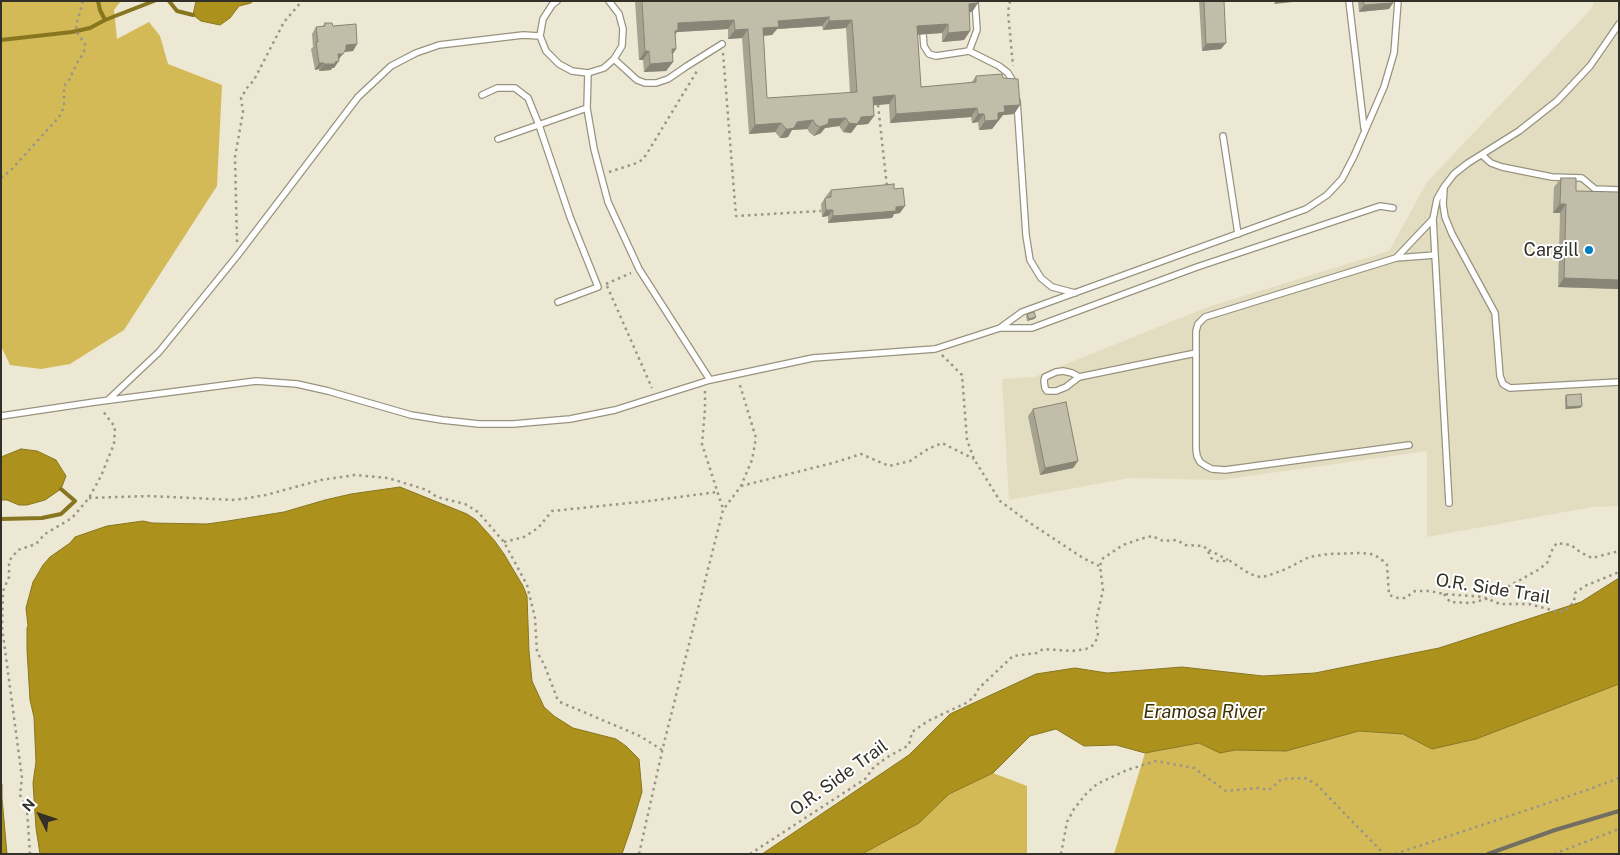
<!DOCTYPE html>
<style>
body{margin:0}
#map{position:relative;width:1620px;height:855px;overflow:hidden;background:#ede8d3;font-family:"Public Sans",sans-serif}
canvas{display:block}
.frame{position:absolute;inset:0;border:2px solid #323028;pointer-events:none}
.north{position:absolute;left:15px;top:790px;width:50px;height:50px;-webkit-text-stroke:4px #fff;paint-order:stroke;rotate:311deg;font-size:14px;font-weight:700;line-height:20px;text-align:center;color:#323028}
.north::after{content:'';display:block;margin:auto;width:18px;height:22px;background:#323028;clip-path:polygon(50% 0,100% 100%,50% 72%,0 100%)}
</style>
<div id="map">
<canvas width="1620" height="855"></canvas>
<div class="frame"></div>
<div class="north">N</div>
</div>
<script>
const context = document.querySelector('canvas').getContext('2d');
context.lineJoin = 'round';
function paint(path, color) { context.fillStyle = color; context.fill(path, 'evenodd'); }
const shape = rows => new Path2D(rows.map(r => 'M' + r).join(''));
function strokePath(path, color, width, dash) { context.strokeStyle = color; context.lineWidth = width; context.lineCap = dash ? 'butt' : 'round'; context.setLineDash(dash || []); context.stroke(path); }
function label(font, color, halo, rows, align = 'center') {
  context.font = font + ' "Public Sans",sans-serif'; context.lineWidth = 4; context.setLineDash([]); context.textBaseline = 'middle'; context.strokeStyle = halo; context.fillStyle = color; for (const [text, x, y, turn = 0] of rows) {
    context.save(); context.translate(x, y); context.rotate((+turn || 0) * Math.PI / 180); context.textAlign = isNaN(turn) ? turn : align; if (halo) context.strokeText(text, 0, 0); context.fillText(text, 0, 0); context.restore();
  }
}
paint(shape([
 [1594,1,1619,1,1619,506,1592,507,1427,537,1427,451,1221,480,1130,478,1009,500,1002,379,1034,377,1208,307,1389,251,1427,182,1592,8]
]), '#e2dcc0');
paint(shape([
 [1,1,121,1,114,10,117,39,149,22,160,36,168,64,222,85,217,186,124,330,70,364,41,369,10,365,1,346],
 [1619,684,1619,854,1114,854,1145,753,1199,743,1220,753,1235,750,1286,751,1359,731,1403,734,1432,749,1476,739],
 [993,773,1027,786,1027,854,862,854,919,823,949,794]
]), '#d3ba57');
const water = shape([
 [196,1,253,1,251,3,239,6,230,18,220,25,201,21,193,15,196,1],
 [21,449,37,451,56,460,66,476,61,489,45,500,27,505,19,505,7,500,1,500,1,457,21,449],
 [400,487,467,514,476,520,494,540,504,554,523,586,527,596,529,651,532,681,544,707,554,716,573,728,616,739,626,746,639,759,642,792,631,828,622,854,40,854,36,828,33,783,36,762,34,717,30,700,27,649,27,628,28,626,26,608,33,582,43,565,50,557,70,543,75,537,107,526,143,521,152,523,207,524,228,521,284,512,325,500,351,494,400,487],
 [1619,578,1619,684,1476,739,1432,749,1403,734,1359,731,1286,751,1235,750,1220,753,1199,743,1145,753,1116,745,1084,746,1056,729,1030,736,993,773,949,794,919,823,862,854,762,854,909,755,950,714,1036,674,1075,668,1107,673,1182,667,1263,676,1315,673,1439,648,1581,602,1619,578],
 [1,782,2,785,2,798,7,854,1,854,1,782]
]);
paint(water, '#ac921c');
strokePath(water, '#877520', 1);
strokePath(shape([
 [98,1,100,10,105,20,154,1],
 [169,1,177,11,193,15],
 [1,40,72,32,90,28,105,20],
 [1,519,42,518,61,514,75,501,61,489]
]), '#877520', 4);
const service = shape([
 [557,1,552,5,543,19,540,36,546,51,559,64,572,71,588,73,604,68,614,59,622,46,623,29,619,14,609,1],
 [1349,1,1364,128],
 [923,34,924,46,929,54,936,56,969,51,999,66,1008,73,1015,85],
 [969,51,977,30,975,2],
 [614,59,637,80,645,83,656,83,668,79,687,66,722,44],
 [588,73,587,108,594,149,608,202,639,269,710,380],
 [482,95,497,88,515,88,528,98,539,125,570,217,598,287,558,302],
 [1017,101,1026,235,1030,260,1041,278,1052,287,1075,293],
 [1223,136,1238,234],
 [498,139,587,108],
 [1482,155,1491,163,1502,167,1552,177,1582,178,1595,189,1619,190],
 [1444,189,1443,204,1445,217,1452,234,1495,313,1500,376,1503,384,1510,388,1619,382],
 [1396,258,1433,219],
 [1000,328,1022,312,1306,209,1327,195,1342,179,1354,156,1384,87,1394,53,1398,1],
 [1079,377,1072,373,1063,371,1056,372,1045,377,1044,381,1045,388,1047,391,1056,391,1066,387,1079,377,1196,353],
 [108,400,159,352,237,256,358,97,391,66,416,53,439,45,523,35,540,36],
 [1,416,95,402,256,381,297,384,328,391,411,415,442,420,479,424,513,424,570,419,615,410,710,380,813,358,935,349,1000,328,1032,328,1197,267,1380,206,1393,208],
 [1409,445,1225,470,1212,469,1206,466,1200,462,1197,456,1196,449,1196,331,1198,324,1205,317,1396,258,1435,255],
 [1449,503,1433,219,1437,199,1444,187,1454,174,1468,163,1519,131,1557,101,1590,66,1619,24]
]);
strokePath(service, '#98937f', 8);
strokePath(shape([
 [1010,1,1008,12,1013,66],
 [723,53,736,216,821,211],
 [878,105,887,187],
 [609,172,634,164,642,160,646,155,697,71],
 [1,178,11,170,59,117,64,107,64,86,69,80,77,63,84,52,85,44,78,34,76,26,83,1],
 [237,242,235,157,243,112,241,98,247,88,254,80,284,22,302,1],
 [606,284,631,273],
 [607,286,652,388],
 [942,355,962,375,967,440,974,459,1000,501,1027,521,1083,558,1099,566],
 [705,391,705,409,702,444,723,509],
 [741,486,833,463,861,454,889,466,910,461,928,449,942,443,974,459],
 [89,498,148,496,235,500,266,495,321,480,355,475,388,478,427,490,437,497,465,504,478,512,504,542,527,585,535,618,537,652,544,664,557,698,560,702,640,736,662,750],
 [504,542,524,537,538,528,552,511,649,501,717,492],
 [1209,550,1228,560],
 [1444,594,1450,602,1471,603,1486,599,1538,570,1547,563,1553,548,1557,543,1571,545,1580,552,1592,558,1619,551],
 [30,854,27,809,20,795,22,778,2,627,3,591,9,577,9,561,18,550,36,544,45,534,72,518,89,498,101,476,114,444,115,427,102,410],
 [639,854,664,743,723,510,741,486,752,460,756,438,739,382],
 [750,854,865,779,874,767,886,758,909,745,912,732,928,721,966,703,974,697,979,688,1013,656,1037,653,1043,649,1072,651,1086,649,1092,646,1097,639,1098,633,1096,621,1103,590,1100,566,1102,559,1123,545,1140,539,1152,536,1163,541,1177,540,1185,545,1203,546,1207,549,1211,558,1217,561,1230,561,1250,574,1260,577,1267,576,1286,569,1309,557,1328,554,1361,553,1371,554,1380,558,1387,565,1389,595,1398,598,1405,598,1415,591,1430,591,1444,594,1483,597,1500,604,1529,604,1559,612,1566,610,1574,602,1575,593,1585,586,1619,572],
 [1061,854,1067,822,1074,809,1086,794,1097,784,1127,770,1156,761,1194,768,1226,791,1258,788,1269,790,1282,779,1305,778,1316,784,1384,854],
 [1395,854,1590,789,1619,778],
 [1554,854,1619,829]
]), '#9a9687', 2.5, [2.5, 4]);
strokePath(service, '#fff', 5.5);
strokePath(shape([
 [1488,854,1555,830,1619,811]
]), '#726f62', 4);
paint(shape([
 [635,1,673,1,673,2,674,1,978,1,978,3,972,12,969,12,970,31,964,40,942,42,942,33,917,35,921,87,971,83,976,76,1003,78,1020,105,1014,114,1003,115,992,129,979,130,978,122,972,123,971,117,890,123,889,104,873,105,874,116,868,124,857,125,851,133,843,132,839,126,825,128,821,133,814,136,810,133,807,129,792,130,788,137,783,138,780,138,775,132,749,134,742,38,728,39,728,29,677,32,675,35,676,49,672,55,673,62,666,71,644,72,643,60,639,60],
 [822,26,823,30,846,28,850,93,767,98,763,36,772,35,777,29],
 [1199,1,1224,1,1221,49,1202,51],
 [1358,1,1393,1,1389,9,1359,12],
 [325,23,333,26,357,44,353,51,344,52,339,59,334,68,332,68,331,70,319,71,319,69,315,70,311,49,313,47,312,34,316,27,322,27],
 [1561,178,1576,191,1619,289,1558,287,1560,213,1553,213,1554,187],
 [894,189,900,213,894,214,892,218,828,223,828,216,822,217,821,204,825,198,826,198,826,196,831,190],
 [1027,314,1036,317,1034,319,1027,321,1026,316],
 [1566,395,1582,406,1580,408,1565,409,1565,397],
 [1033,409,1078,461,1073,468,1040,475,1028,416]
]), '#a7a391');
paint(shape([
 [1276,1,1302,1,1274,4],
 [978,3,972,12,962,12,969,4],
 [1393,3,1389,9,1359,12,1364,5],
 [829,17,822,26,777,29,772,35,757,36,763,28,778,21],
 [734,20,728,29,677,32,672,39,668,39,678,23],
 [852,20,846,28,823,30,829,21],
 [948,24,942,33,911,35,917,26],
 [748,29,742,38,728,39,735,30],
 [970,31,964,40,942,42,948,33],
 [1226,43,1221,49,1202,51,1206,44],
 [357,44,353,51,342,52,346,45],
 [672,49,676,49,670,58],
 [645,51,649,51,643,60,639,60],
 [338,54,343,54,338,60],
 [339,61,334,68,332,68,331,70,319,71,324,64],
 [673,62,666,71,644,72,650,64],
 [319,63,324,63,319,69,315,70],
 [895,95,889,104,866,106,873,97],
 [1020,105,1014,114,1003,115,992,129,979,130,985,121,1004,106],
 [977,108,971,117,890,123,896,114],
 [978,114,984,114,978,122,972,123],
 [874,116,868,124,857,125,851,133,843,132,849,123,861,117],
 [846,118,839,126,825,128,821,133,814,136,820,127,829,119],
 [813,120,807,129,792,130,788,137,783,138,780,138,786,129,797,122],
 [781,123,775,132,749,134,755,125],
 [1560,204,1566,204,1560,213,1553,213],
 [905,206,900,213,894,214,892,218,828,223,833,216],
 [826,210,833,210,828,216,822,217],
 [1564,278,1619,280,1619,289,1558,287],
 [1036,317,1034,319,1027,321,1029,319],
 [1582,406,1580,408,1565,409,1567,407],
 [1078,461,1073,468,1040,475,1045,468]
]), '#888476');
const building = shape([
 [642,1,673,1,673,2,675,1,978,1,978,3,969,4,970,31,948,33,948,24,917,26,921,87,976,82,976,76,1002,74,1003,78,1018,79,1020,105,1004,106,1005,112,998,113,998,120,985,121,984,114,978,114,977,108,896,114,895,95,873,97,874,116,861,117,860,120,857,124,849,123,846,118,829,119,828,124,820,127,816,125,813,120,797,122,794,128,789,129,786,129,781,123,755,125,748,29,735,30,734,20,678,23,678,30,675,31,676,49,672,49,673,62,650,64,649,51,645,51,642,1],
 [829,17,829,21,852,20,857,92,767,98,763,28,779,27,778,21,829,17],
 [1204,1,1224,1,1226,43,1206,44,1204,1],
 [1363,1,1393,1,1393,3,1364,5,1363,1],
 [325,23,332,23,333,26,356,24,357,44,346,45,346,49,343,54,338,54,339,61,335,62,335,64,324,64,324,63,319,63,316,42,318,42,316,27,325,26,325,23],
 [1561,178,1576,178,1576,191,1619,192,1619,280,1564,278,1566,204,1560,204,1561,178],
 [894,184,894,189,903,188,905,206,896,207,896,211,833,216,833,210,826,210,825,198,831,197,831,190,894,184],
 [1034,312,1036,317,1029,319,1027,314,1034,312],
 [1581,394,1582,406,1567,407,1566,395,1581,394],
 [1066,402,1078,461,1045,468,1033,409,1066,402]
]);
paint(building, '#c2bda9');
strokePath(building, '#888476', 1);
for (const [x, y, r, color] of [
 [1589,250,5,"#007cc5"]
]) { const dot = new Path2D(); dot.arc(x, y, r, 0, 2 * Math.PI); context.fillStyle = color; context.fill(dot); strokePath(dot, '#fff', 2); }
label('18px', '#323028', '#fff', [
 ["Cargill",1579,250]
], 'right');
label('18px', '#323028', '#fff', [
 ["O.R. Side Trail",1493,589,9],
 ["O.R. Side Trail",839,778,-36]
]);
label('italic 19px', '#3c3101', '#fff', [
 ["Eramosa River",1204,712]
]);
</script>
